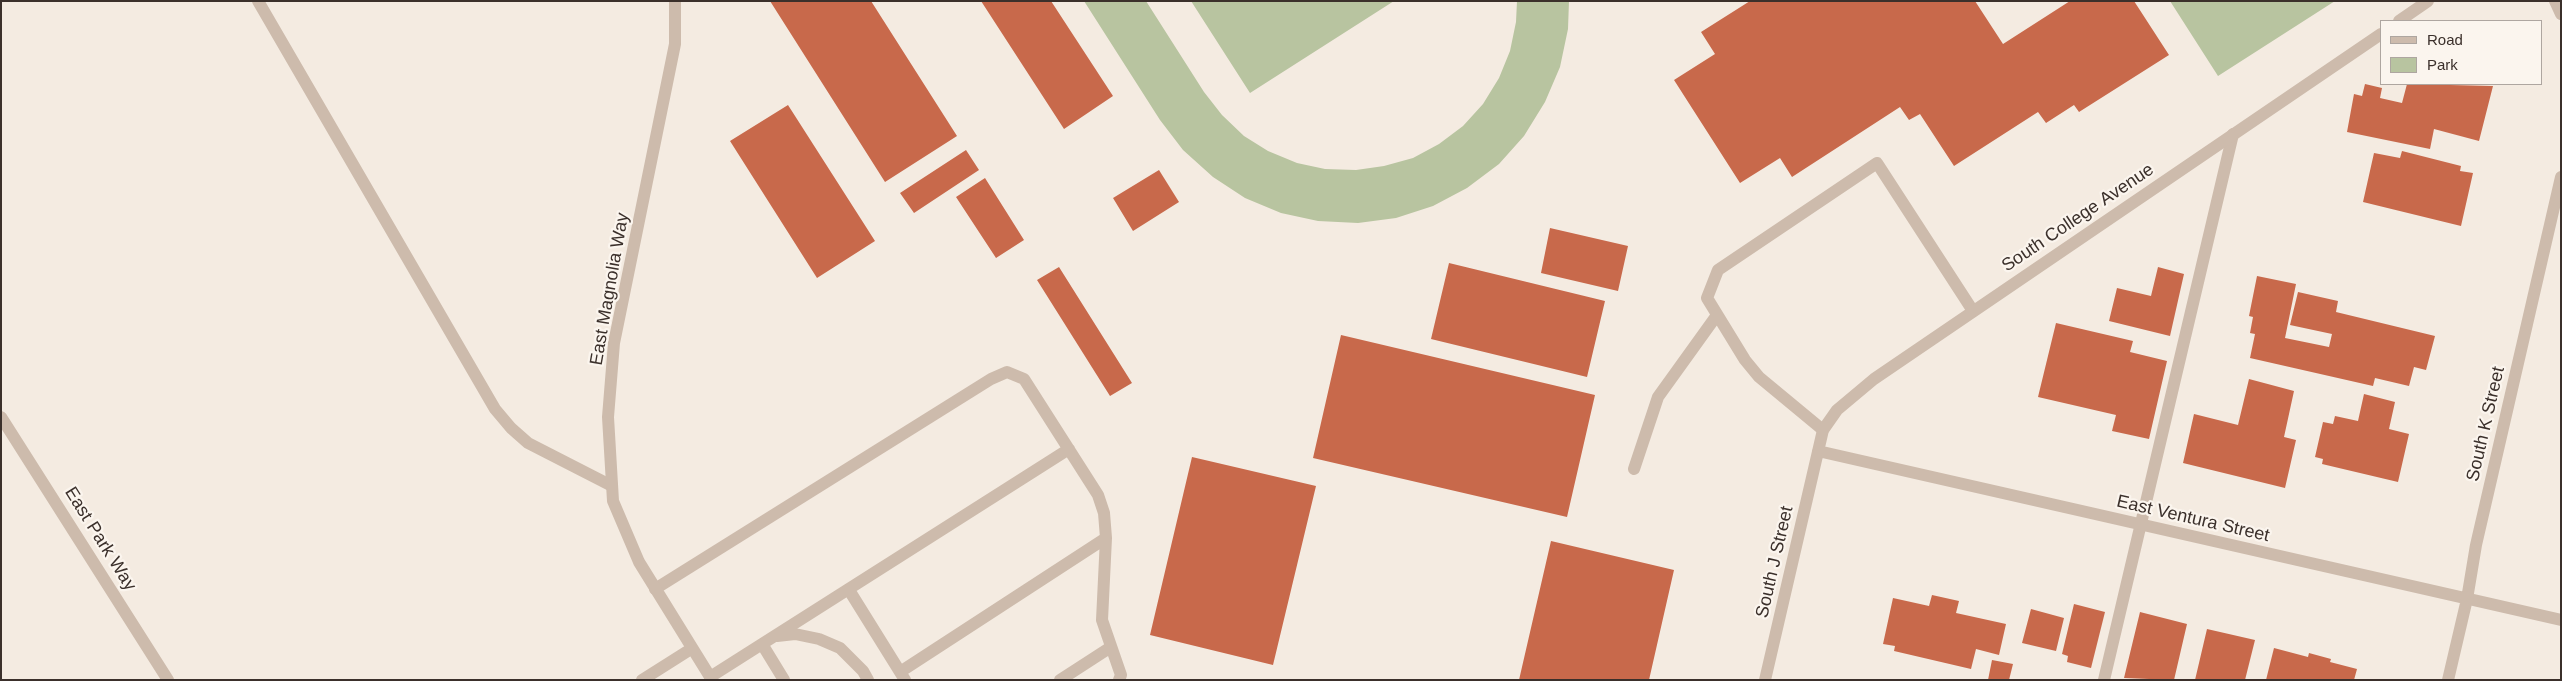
<!DOCTYPE html>
<style>
body{margin:0}
#map{position:relative;width:2562px;height:681px;overflow:hidden;background:#f4ebe1;font-family:Arial,sans-serif}
canvas{display:block}
.frame{position:absolute;inset:0;border:2px solid #3b302b;pointer-events:none}
.legend{position:absolute;left:2380px;top:20px;width:162px;height:65px;box-sizing:border-box;background:#fbf5ee;border:1px solid #aea6a0;margin:0;padding:6px 9px;list-style:none;font-size:15px;color:#3b302b}
.legend li{display:flex;align-items:center;gap:10px;height:25px}
.legend b{width:25px;border:1px solid #aea6a0}
</style>
<div id="map">
<canvas width="2562" height="681"></canvas>
<div class="frame"></div>
<ul class="legend">
<li><b style="height:6px;background:#cdbbac"></b>Road</li>
<li><b style="height:14px;background:#b8c4a0"></b>Park</li>
</ul>
</div>
<script>
const context = document.querySelector('canvas').getContext('2d');
context.lineJoin = 'round';
function paint(path, color) { context.fillStyle = color; context.fill(path, 'evenodd'); }
const shape = rows => new Path2D(rows.map(r => 'M' + r).join(''));
function strokePath(path, color, width, dash) { context.strokeStyle = color; context.lineWidth = width; context.lineCap = dash ? 'butt' : 'round'; context.setLineDash(dash || []); context.stroke(path); }
function label(font, color, halo, rows, align = 'center') {
  context.font = font + ' Arial,sans-serif'; context.lineWidth = 4.5; context.setLineDash([]); context.textBaseline = 'middle'; context.strokeStyle = halo; context.fillStyle = color; for (const [text, x, y, turn = 0] of rows) {
    context.save(); context.translate(x, y); context.rotate((+turn || 0) * Math.PI / 180); context.textAlign = isNaN(turn) ? turn : align; if (halo) context.strokeText(text, 0, 0); context.fillText(text, 0, 0); context.restore();
  }
}
paint(shape([
 [1084,1,1146,1,1204,92,1222,115,1244,136,1268,151,1297,163,1325,169,1356,170,1384,166,1413,158,1439,144,1463,126,1483,104,1499,78,1510,51,1516,22,1517,1,1569,1,1568,29,1560,67,1545,102,1524,136,1499,164,1467,188,1433,206,1396,218,1358,223,1318,221,1281,213,1245,198,1213,177,1183,150,1160,120],
 [1191,1,1394,1,1250,93],
 [2170,1,2335,1,2218,76]
]), '#b8c4a0');
paint(shape([
 [770,1,871,1,957,136,885,182],
 [981,1,1051,1,1113,96,1064,129],
 [1750,1,1975,1,2003,44,2070,1,2134,1,2169,55,2079,112,2074,105,2046,123,2038,112,1954,166,1920,114,1909,120,1900,107,1792,177,1780,158,1740,183,1674,80,1715,54,1701,32],
 [2365,84,2382,88,2380,98,2402,103,2407,84,2493,86,2479,141,2434,129,2430,149,2347,132,2354,94,2362,96],
 [788,105,875,241,817,278,730,141],
 [966,150,979,170,914,213,900,193],
 [2402,151,2461,166,2460,171,2473,173,2461,226,2363,202,2374,153,2400,158],
 [1159,170,1179,202,1133,231,1113,198],
 [985,178,1024,240,996,258,956,197],
 [1550,228,1628,246,1618,291,1541,273],
 [1449,263,1605,301,1587,377,1431,339],
 [1059,267,1132,383,1110,396,1037,280],
 [2158,267,2184,274,2170,336,2109,321,2117,288,2151,296],
 [2257,276,2296,284,2285,338,2329,347,2332,334,2290,325,2298,292,2338,301,2336,312,2435,336,2426,370,2414,367,2409,386,2375,378,2373,386,2250,358,2255,334,2250,333,2253,317,2249,316],
 [2056,323,2133,341,2130,352,2167,361,2149,439,2112,431,2116,415,2038,397],
 [1341,335,1595,395,1567,517,1313,458],
 [2249,379,2294,391,2284,437,2296,440,2285,488,2183,463,2194,414,2238,425],
 [2364,394,2395,402,2389,429,2409,434,2398,482,2322,464,2323,459,2315,457,2323,422,2333,424,2335,416,2358,421],
 [1192,457,1316,486,1273,665,1150,635],
 [1551,541,1674,570,1649,680,1519,680],
 [1932,595,1959,601,1956,613,2006,624,1999,655,1976,649,1971,669,1894,651,1895,646,1883,644,1893,598,1929,606],
 [2074,604,2105,612,2091,668,2067,662,2068,656,2062,654],
 [2031,609,2064,618,2056,651,2022,643],
 [2140,612,2187,624,2174,680,2124,678],
 [2207,629,2255,640,2245,680,2195,680],
 [2274,648,2308,657,2309,653,2331,659,2330,662,2357,669,2354,680,2266,680],
 [1992,660,2013,664,2009,680,1988,680]
]), '#c8694b');
strokePath(shape([
 [258,1,495,409,511,428,528,443,612,486],
 [1823,430,1759,377,1745,360,1707,298,1718,270,1877,163,1973,311],
 [1634,469,1658,397,1717,315],
 [655,589,991,379,1007,372,1024,379,1098,495,1104,513,1106,538,1102,620,1121,675,1119,680],
 [849,590,905,680],
 [777,636,795,634,819,639,840,648,863,671,868,680],
 [762,644,784,680],
 [900,672,1106,538],
 [710,677,1069,449],
 [642,680,691,649],
 [1060,680,1111,647],
 [2104,680,2233,134]
]), '#cdbbac', 12);
strokePath(shape([
 [675,1,675,44,614,343,608,417,613,501,639,562,712,680],
 [2555,1,2561,14],
 [2399,21,2428,1],
 [1,417,168,680],
 [1818,451,2561,620],
 [1765,680,1823,430,1837,410,1874,379,2381,34],
 [2448,680,2467,599,2476,545,2561,177]
]), '#cdbbac', 12);
label('18px', '#3b302b', '#fbf5ee', [
 ["South College Avenue",2078,218,-34],
 ["East Magnolia Way",610,289,-80],
 ["South K Street",2486,424,-77],
 ["East Ventura Street",2193,519,13],
 ["East Park Way",100,539,58],
 ["South J Street",1775,562,-77]
]);
</script>
